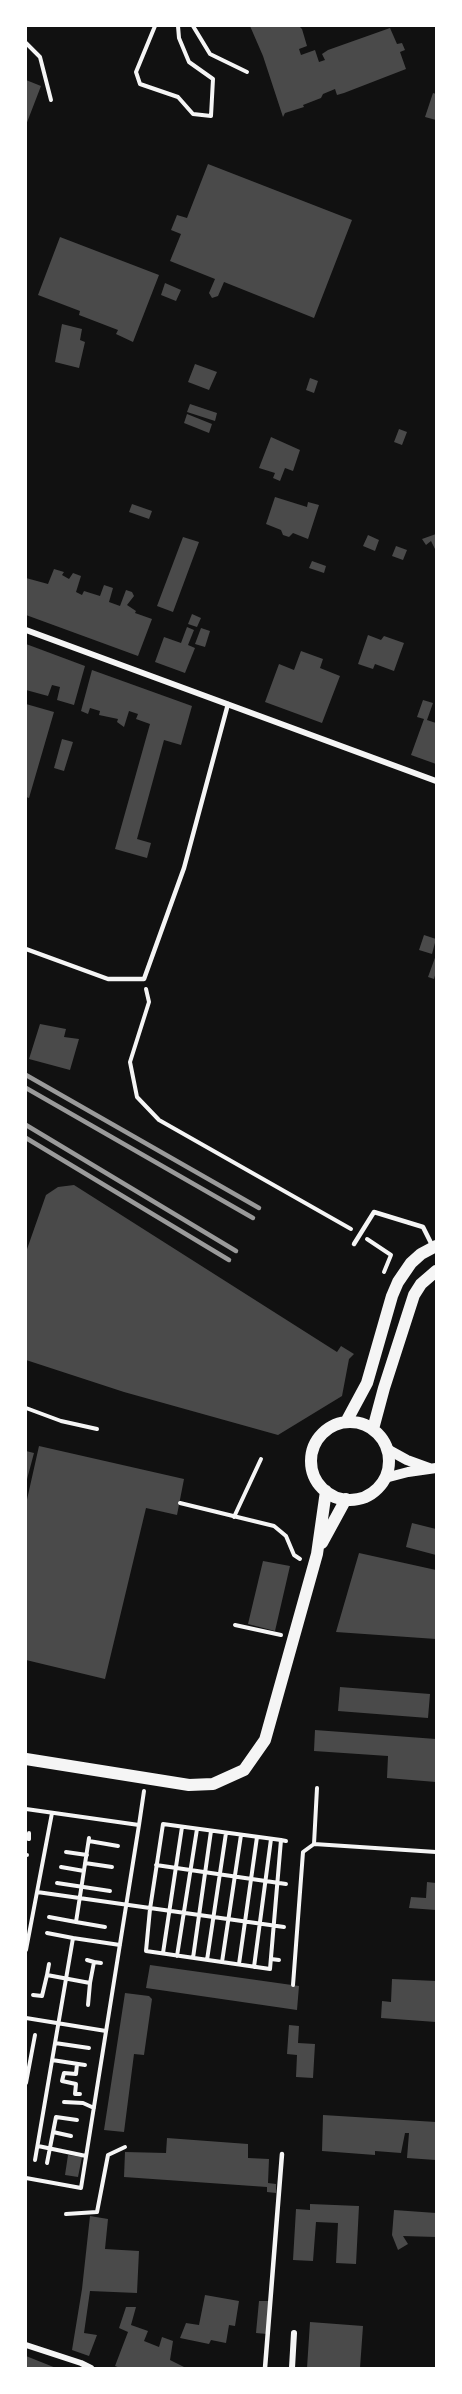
<!DOCTYPE html>
<style>
body{margin:0}
#map{position:relative;width:462px;height:2394px;overflow:hidden;background:#111;font-family:"Open Sans",sans-serif}
canvas{display:block}
.frame{position:absolute;inset:0;border:27px solid #fff;pointer-events:none}
</style>
<div id="map">
<canvas width="462" height="2394"></canvas>
<div class="frame"></div>
</div>
<script>
const context = document.querySelector('canvas').getContext('2d');
context.lineJoin = 'round';
function paint(path, color) { context.fillStyle = color; context.fill(path, 'evenodd'); }
const shape = rows => new Path2D(rows.map(r => 'M' + r).join(''));
function strokePath(path, color, width, dash) { context.strokeStyle = color; context.lineWidth = width; context.lineCap = dash ? 'butt' : 'round'; context.setLineDash(dash || []); context.stroke(path); }
paint(shape([
 [250,26,299,26,302,29,307,46,299,49,301,55,315,50,319,62,325,60,322,54,328,50,390,28,397,44,402,43,405,50,400,52,406,69,344,93,337,95,335,89,323,94,321,98,303,105,304,107,285,113,283,117,263,56],
 [26,80,41,86,26,125],
 [433,93,436,94,436,120,425,117],
 [208,164,352,220,314,318,224,282,218,296,212,298,209,293,215,279,170,261,181,234,171,230,177,215,187,218],
 [60,237,159,275,133,342,116,334,118,330,79,315,80,311,38,295],
 [165,283,181,290,176,301,161,295],
 [62,324,82,329,80,340,85,342,79,368,55,362],
 [195,364,217,372,209,390,188,382],
 [310,378,318,381,314,393,306,390],
 [190,404,217,413,215,421,187,412],
 [187,414,212,424,209,433,184,423],
 [399,429,407,432,402,445,394,442],
 [271,437,300,450,293,471,285,468,280,481,273,478,275,473,259,468],
 [275,497,307,507,308,502,319,505,308,539,293,533,289,537,283,535,281,530,266,524],
 [132,504,152,511,149,519,129,512],
 [436,534,436,551,431,541,426,545,422,539],
 [368,535,379,540,375,551,363,546],
 [183,537,199,542,173,612,157,606],
 [396,546,407,550,403,560,392,556],
 [312,561,326,566,324,573,309,568],
 [54,569,64,572,62,575,69,579,73,573,81,576,76,592,82,595,84,591,100,596,104,585,113,588,109,602,120,606,126,590,132,592,134,596,127,605,136,611,135,613,152,619,138,656,26,615,26,578,48,584],
 [192,614,201,618,197,627,188,624],
 [187,627,194,630,188,645,195,648,185,673,155,662,164,637,181,643],
 [201,628,210,631,205,647,195,644],
 [368,635,381,640,384,636,404,643,394,671,375,664,373,669,358,664],
 [26,644,85,666,74,705,57,700,60,687,52,685,48,696,26,690],
 [301,651,323,659,320,668,340,676,322,723,265,702,279,664,294,670],
 [92,670,192,706,181,745,164,740,137,839,151,843,147,858,115,849,150,724,136,719,138,714,129,711,124,727,117,722,118,719,99,715,100,711,90,708,88,714,81,711],
 [423,700,433,703,427,720,436,723,436,764,411,755,424,719,417,717],
 [26,704,54,712,29,798,26,797],
 [62,739,73,742,64,771,54,768],
 [424,935,436,939,432,954,419,950],
 [436,955,436,972,434,979,428,977],
 [40,1024,66,1029,64,1037,79,1039,70,1070,29,1059],
 [74,1185,337,1352,341,1346,354,1354,349,1359,342,1396,278,1435,124,1392,26,1360,26,1252,46,1195,58,1187],
 [39,1446,184,1479,177,1515,146,1508,105,1679,26,1660,26,1504],
 [26,1451,34,1453,26,1483],
 [412,1523,436,1529,436,1555,406,1547],
 [359,1553,436,1570,436,1639,336,1632],
 [263,1561,290,1566,275,1631,248,1624],
 [340,1687,430,1694,428,1718,338,1711],
 [315,1730,436,1739,436,1782,387,1778,388,1756,314,1751],
 [427,1882,436,1883,436,1910,409,1908,411,1897,426,1898],
 [150,1965,299,1986,297,2010,146,1988],
 [392,1979,436,1981,436,2022,381,2018,382,2001,391,2002],
 [125,1993,149,1996,152,1999,144,2055,134,2054,124,2132,104,2130],
 [289,2025,299,2026,298,2043,315,2044,313,2078,296,2077,297,2055,287,2054],
 [323,2115,436,2122,436,2160,407,2158,409,2133,405,2133,401,2153,375,2151,375,2155,322,2151],
 [167,2138,248,2144,248,2158,269,2159,268,2183,276,2184,276,2193,267,2192,267,2187,124,2177,125,2152,166,2153],
 [68,2155,82,2157,78,2177,65,2175],
 [310,2204,359,2206,356,2264,336,2263,338,2223,316,2222,313,2261,293,2260,296,2209,310,2210],
 [394,2210,436,2213,436,2237,403,2236,408,2244,398,2250,392,2235],
 [90,2216,108,2219,105,2249,139,2251,137,2293,90,2291,84,2333,97,2335,89,2356,72,2350,82,2289],
 [205,2295,239,2301,235,2326,229,2325,226,2343,211,2340,209,2344,180,2338,186,2323,199,2325],
 [259,2301,269,2301,267,2334,256,2333],
 [126,2307,136,2307,131,2325,148,2331,144,2341,159,2347,162,2337,173,2341,170,2360,186,2368,120,2368,115,2366,128,2332,119,2328],
 [310,2322,363,2326,360,2368,307,2368],
 [26,2356,56,2368,26,2368]
]), '#4a4a4a');
strokePath(shape([
 [155,26,136,72,140,84,178,97,193,114,211,116,213,79,189,62,179,38,178,26],
 [193,26,210,54,247,72],
 [26,43,40,57,51,100],
 [146,989,149,1002,130,1062,137,1097,159,1120,351,1229],
 [367,1239,391,1255,384,1272],
 [26,1408,61,1421,97,1429],
 [180,1503,274,1526,286,1536,294,1555,300,1559],
 [234,1517,261,1459],
 [235,1625,281,1635],
 [317,1788,314,1844,436,1852],
 [26,1809,139,1825,144,1791],
 [26,1838,29,1839,29,1833],
 [281,1840,270,1969,146,1951,150,1909,163,1824,281,1840,286,1841],
 [89,1841,118,1846],
 [66,1852,87,1855],
 [26,1855,27,1855],
 [85,1863,112,1867],
 [156,1865,286,1884],
 [61,1867,84,1871],
 [57,1883,110,1891],
 [37,1892,284,1927],
 [49,1917,76,1922,89,1838],
 [76,1922,105,1927],
 [73,1938,120,1945],
 [26,1950,52,1813],
 [163,1953,182,1827],
 [177,1956,197,1829],
 [193,1958,211,1831],
 [271,1959,279,1960],
 [207,1960,226,1833],
 [94,1962,101,1963],
 [222,1962,241,1835],
 [239,1964,257,1837],
 [254,1967,271,1839],
 [47,1975,49,1964],
 [293,1985,303,1852,314,1844],
 [33,1995,42,1996,47,1975,90,1983,94,1962,87,1960],
 [88,2005,90,1983],
 [26,2018,106,2031],
 [55,2043,89,2048],
 [52,2060,85,2065],
 [77,2064,76,2074,64,2073,62,2081,76,2084,75,2094,80,2094],
 [26,2083,35,2035],
 [64,2102,83,2103,94,2108],
 [53,2132,71,2136],
 [38,2146,86,2156],
 [35,2160,73,1938,47,1933],
 [47,2163,56,2117,77,2120],
 [26,2178,81,2188,139,1825],
 [66,2214,97,2212,108,2155,125,2147]
]), '#f5f5f5', 4);
strokePath(shape([
 [26,949,108,979,144,979,184,868,228,704],
 [354,1244,374,1212,423,1227,433,1247],
 [265,2368,282,2154]
]), '#f5f5f5', 4.5);
strokePath(shape([
 [26,630,436,781],
 [26,2345,81,2363,91,2368],
 [292,2368,294,2333]
]), '#f5f5f5', 6);
strokePath(shape([
 [387,1449,407,1460,429,1468],
 [385,1478,408,1472,436,1468]
]), '#f5f5f5', 10);
strokePath(shape([
 [346,1422,367,1383,392,1296,398,1282,411,1263,421,1254,436,1246],
 '311 1461a39 39 0 1 1 78 0a39 39 0 1 1-78 0Z',
 [373,1429,384,1388,414,1295,421,1284,436,1271],
 [322,1543,346,1499],
 [26,1759,189,1785,213,1784,244,1770,265,1740,317,1554,326,1491]
]), '#f5f5f5', 12);
strokePath(shape([
 [26,1075,259,1208],
 [26,1088,253,1218],
 [26,1125,236,1251],
 [26,1138,229,1260]
]), '#9a9a9a', 4.5);
</script>
